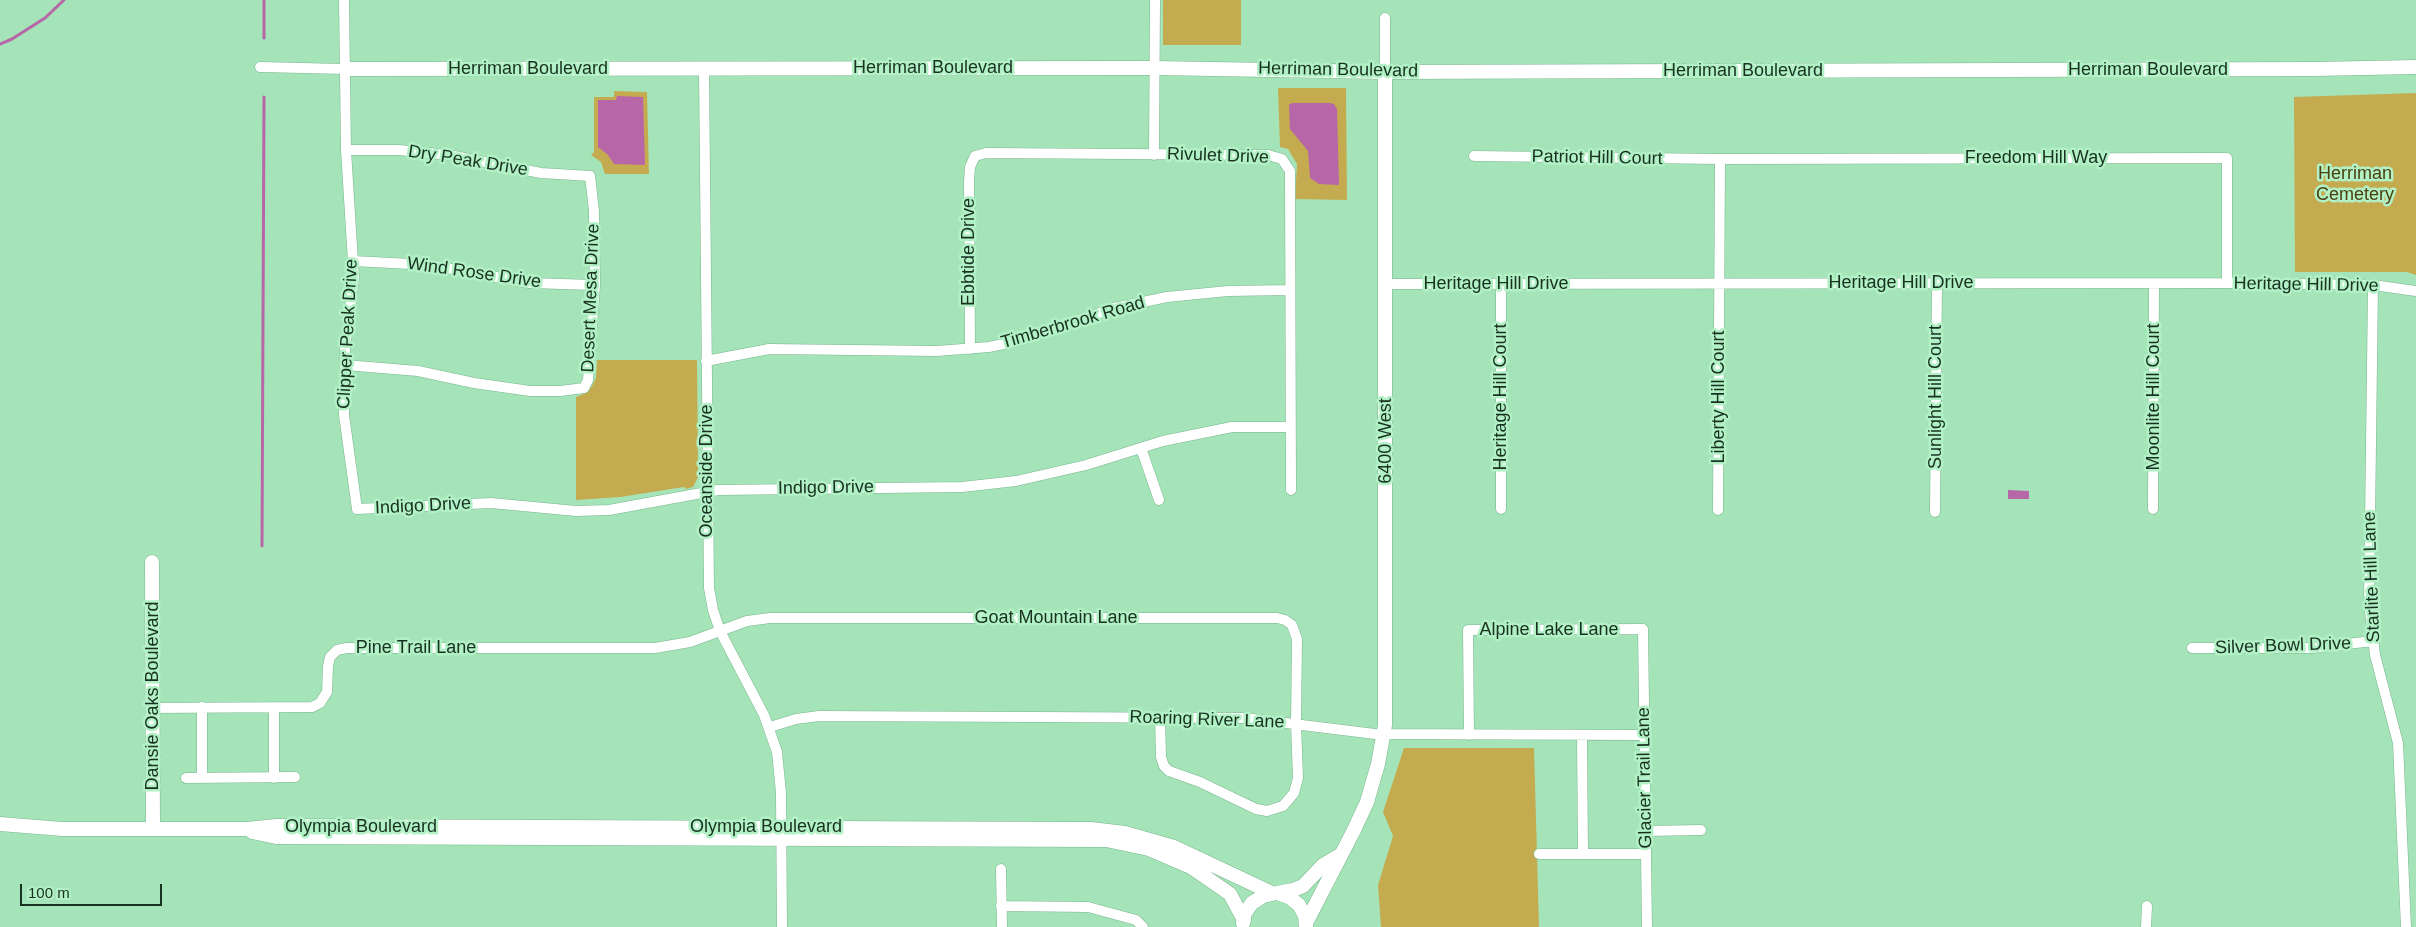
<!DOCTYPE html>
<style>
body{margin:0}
#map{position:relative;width:2416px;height:927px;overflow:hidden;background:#a5e4b8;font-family:Helvetica,sans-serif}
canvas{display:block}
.scale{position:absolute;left:20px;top:884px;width:142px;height:22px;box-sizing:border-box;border:2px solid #183121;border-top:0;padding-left:6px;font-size:15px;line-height:18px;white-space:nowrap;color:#183121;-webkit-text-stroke:4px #b2f1c5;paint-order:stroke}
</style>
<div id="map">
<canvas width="2416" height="927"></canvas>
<div class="scale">100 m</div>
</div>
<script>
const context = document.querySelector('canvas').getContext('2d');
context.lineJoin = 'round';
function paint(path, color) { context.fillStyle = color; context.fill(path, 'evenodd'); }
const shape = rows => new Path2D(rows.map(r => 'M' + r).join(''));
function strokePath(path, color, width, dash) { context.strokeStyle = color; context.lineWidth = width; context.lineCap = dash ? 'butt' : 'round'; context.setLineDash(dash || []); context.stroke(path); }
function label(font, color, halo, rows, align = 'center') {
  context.font = font + ' Helvetica,sans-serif'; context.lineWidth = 5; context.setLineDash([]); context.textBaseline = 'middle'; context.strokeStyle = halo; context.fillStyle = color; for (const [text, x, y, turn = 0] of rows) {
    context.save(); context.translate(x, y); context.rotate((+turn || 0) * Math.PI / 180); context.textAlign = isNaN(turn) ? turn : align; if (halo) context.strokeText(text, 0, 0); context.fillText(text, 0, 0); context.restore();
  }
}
paint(shape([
 [1163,0,1241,0,1241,45,1163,45],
 [1278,88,1346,88,1347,200,1295,199,1297,164,1288,149,1280,147],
 [614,91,647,92,649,174,605,174,601,162,591,155,594,152,594,97,614,97],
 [2416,93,2416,275,2407,272,2295,272,2294,97],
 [597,360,697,360,698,477,693,487,686,489,684,487,620,497,576,500,576,397,588,392,592,386,596,378],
 [1404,748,1534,748,1539,927,1381,927,1378,885,1393,836,1383,812]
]), '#c5ab4f');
paint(shape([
 [617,96,643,97,645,165,614,164,608,155,598,147,598,100,616,100],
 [1292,103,1329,103,1334,104,1337,109,1339,185,1319,184,1310,178,1308,151,1290,129,1289,105],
 [2008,490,2029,491,2029,499,2008,499]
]), '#b766a8');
strokePath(shape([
 [264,38,264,0],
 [0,44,12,39,45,18,64,0],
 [262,546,264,97]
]), '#b766a8', 3);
const street = shape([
 [344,0,346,150,354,278,345,348,344,415,357,509,491,503,576,511,609,510,718,490,962,487,1016,481,1086,465,1163,441,1232,427,1290,427],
 [1385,18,1385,72],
 [260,67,345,69],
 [704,69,709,588,713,610,720,631,764,715,777,752,781,793,782,927],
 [1154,155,1155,0],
 [1474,156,1720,159,2227,158,2227,283],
 [353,261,430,265,529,283,595,285],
 [1386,284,2227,283,2373,285,2416,291],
 [2373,285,2369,603,2375,655,2398,743,2406,927],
 [970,349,969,181,970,167,975,156,986,153,1268,155,1282,159,1290,171,1291,490],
 [706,361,769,349,937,351,989,347,1018,341,1114,308,1167,297,1228,291,1290,290],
 [345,365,418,371,474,383,530,391,560,391,584,388,588,380,595,285,594,211,590,176,541,173,449,155,399,150,346,150],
 [1141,448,1159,500],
 [1501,509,1501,285],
 [2153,509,2154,284],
 [1718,510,1720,159],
 [1935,512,1937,283],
 [2192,648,2312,648,2373,641],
 [153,708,312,707,320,703,327,692,328,666,330,657,337,650,347,648,655,648,690,642,747,621,770,618,1277,618,1285,620,1292,625,1297,639,1296,724,1298,778,1294,793,1283,806,1267,811,1256,809,1200,782,1169,771,1164,766,1161,757,1160,718],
 [274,708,274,778],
 [770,727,796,719,819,716,1245,718,1375,734,1644,735],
 [1469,735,1468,630,1643,629,1647,927],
 [1582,735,1583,854],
 [186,778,295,777],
 [202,778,202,707],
 [1646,831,1701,830],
 [1539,854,1646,854],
 [1001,869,1002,927],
 [1001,906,1088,907,1136,920,1143,927],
 [2146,927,2147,906]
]);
const secondary = shape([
 [345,69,1155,68,1385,72,2314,69,2416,67],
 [152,562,153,829],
 [0,824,62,829,247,829,276,826,1091,829,1125,833,1174,847,1272,893],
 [252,832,276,837,1106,840,1149,849,1191,867,1230,894,1244,920],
 [1277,893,1293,890,1303,886,1323,865,1340,855],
 [1243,923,1245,913,1252,903,1263,896,1277,893,1289,897,1299,905,1305,916,1306,926],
 [1306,923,1354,830,1367,802,1378,764,1385,725,1385,72]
]);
strokePath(street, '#79b68d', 11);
strokePath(secondary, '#79b68d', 15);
strokePath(street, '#fff', 10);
strokePath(secondary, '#fff', 14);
label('18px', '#183121', '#b2f1c5', [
 ["Herriman Boulevard",933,68],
 ["Herriman Boulevard",528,69],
 ["Herriman Boulevard",1338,70,1],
 ["Herriman Boulevard",2148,70],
 ["Herriman Boulevard",1743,71],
 ["Rivulet Drive",1218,156,2],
 ["Patriot Hill Court",1597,158,1],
 ["Freedom Hill Way",2036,158],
 ["Dry Peak Drive",468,161,9],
 ["Ebbtide Drive",969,252,-90],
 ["Wind Rose Drive",474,273,8],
 ["Heritage Hill Drive",1901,283],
 ["Heritage Hill Drive",1496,284],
 ["Heritage Hill Drive",2306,285,1],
 ["Desert Mesa Drive",591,298,-88],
 ["Timberbrook Road",1073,323,-16],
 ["Clipper Peak Drive",348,334,-87],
 ["Heritage Hill Court",1501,397,-90],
 ["Liberty Hill Court",1719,397,-90],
 ["Sunlight Hill Court",1936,397,-90],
 ["Moonlite Hill Court",2154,397,-90],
 ["6400 West",1386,441,-90],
 ["Oceanside Drive",707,471,-90],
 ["Indigo Drive",826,488,-1],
 ["Indigo Drive",423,506,-3],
 ["Starlite Hill Lane",2372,577,-92],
 ["Goat Mountain Lane",1056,618],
 ["Alpine Lake Lane",1549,630],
 ["Silver Bowl Drive",2283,646,-2],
 ["Pine Trail Lane",416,648],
 ["Dansie Oaks Boulevard",153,696,-90],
 ["Roaring River Lane",1207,720,2],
 ["Glacier Trail Lane",1645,778,-91],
 ["Olympia Boulevard",361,827],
 ["Olympia Boulevard",766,827]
]);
label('18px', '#4b3f10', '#b2f1c5', [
 ["Herriman",2355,174],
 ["Cemetery",2355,195]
]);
</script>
